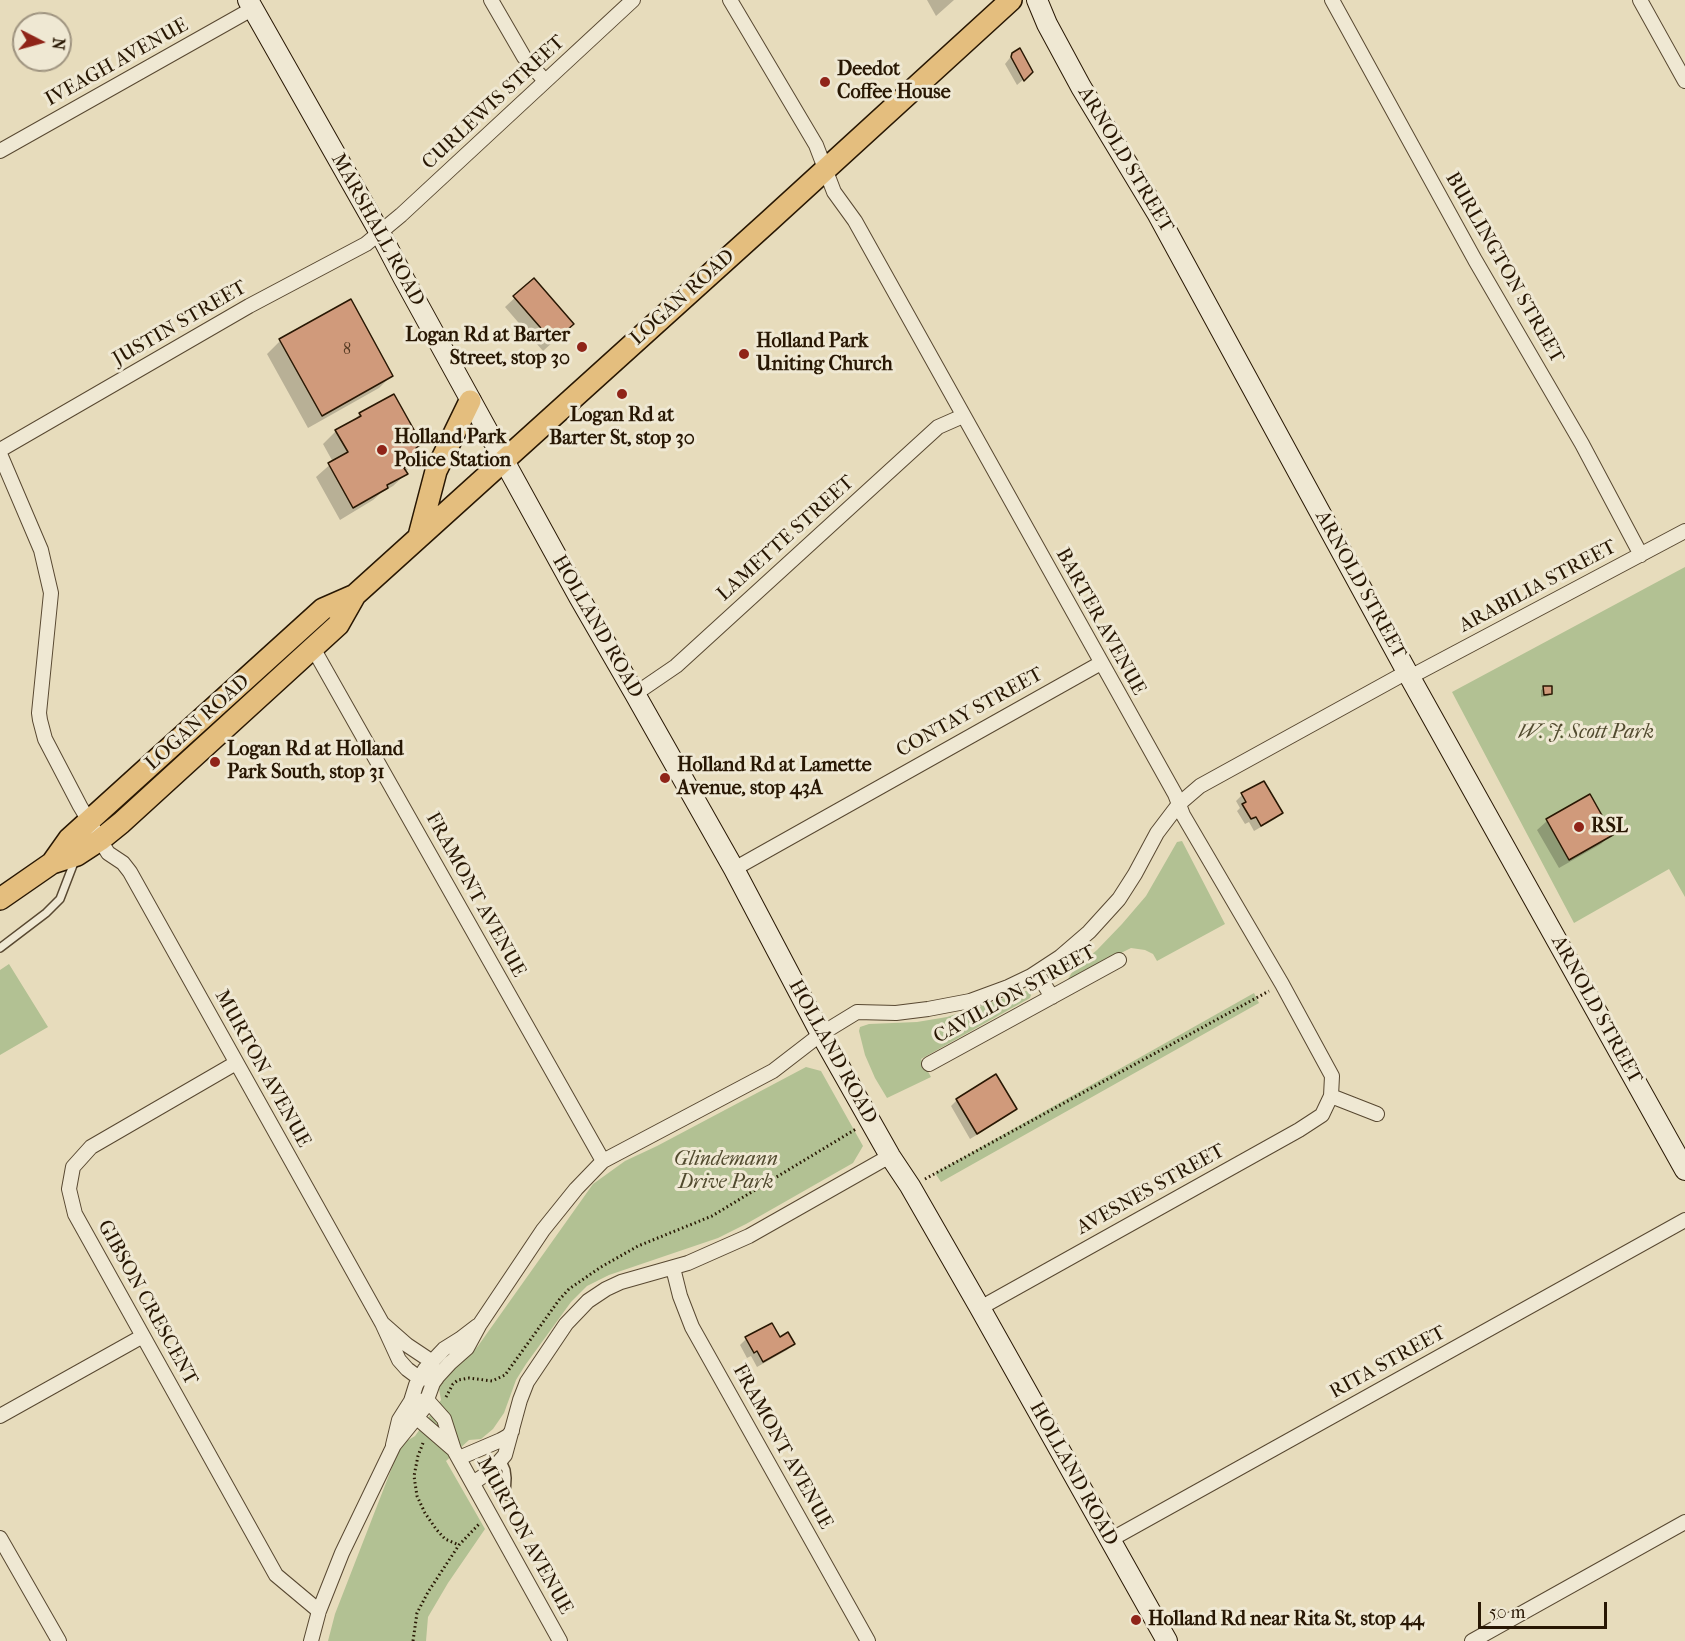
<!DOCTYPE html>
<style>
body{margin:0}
#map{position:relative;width:1685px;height:1641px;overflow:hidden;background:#e7dcbc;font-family:"IM FELL French Canon",serif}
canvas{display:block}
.north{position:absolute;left:12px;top:12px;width:60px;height:60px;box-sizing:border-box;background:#efe8d3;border:2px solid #9f9480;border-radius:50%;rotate:96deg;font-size:16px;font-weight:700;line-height:24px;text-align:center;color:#281703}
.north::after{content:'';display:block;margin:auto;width:21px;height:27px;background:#8f2418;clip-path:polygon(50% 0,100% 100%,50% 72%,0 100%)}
.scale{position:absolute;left:1478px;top:1602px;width:129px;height:27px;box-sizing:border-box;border:3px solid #281703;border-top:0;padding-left:8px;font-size:18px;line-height:21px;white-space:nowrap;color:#281703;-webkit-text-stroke:4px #efe8d3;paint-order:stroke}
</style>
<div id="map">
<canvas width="1685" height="1641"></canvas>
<div class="north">N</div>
<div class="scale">50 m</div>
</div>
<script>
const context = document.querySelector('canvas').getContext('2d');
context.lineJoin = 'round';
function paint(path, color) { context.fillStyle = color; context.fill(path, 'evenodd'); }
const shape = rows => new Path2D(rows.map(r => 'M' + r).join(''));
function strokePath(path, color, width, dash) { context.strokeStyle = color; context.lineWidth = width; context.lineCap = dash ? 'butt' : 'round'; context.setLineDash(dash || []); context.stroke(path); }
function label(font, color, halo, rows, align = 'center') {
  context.font = font + ' "IM FELL French Canon",serif'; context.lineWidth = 6; context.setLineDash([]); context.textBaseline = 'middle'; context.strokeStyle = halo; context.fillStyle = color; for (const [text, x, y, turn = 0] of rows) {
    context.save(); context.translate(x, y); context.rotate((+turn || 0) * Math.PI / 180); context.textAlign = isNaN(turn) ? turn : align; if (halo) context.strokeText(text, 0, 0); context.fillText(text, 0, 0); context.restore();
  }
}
paint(shape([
 [1685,567,1685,897,1669,869,1574,923,1452,692],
 [1182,841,1225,924,1157,961,1153,954,1145,950,1131,948,1119,954,1069,984,1068,979,1074,969,1097,950,1122,924,1146,896,1177,842],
 [9,964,48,1027,0,1055,0,970],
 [1026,991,1030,992,1031,995,1030,998,921,1059,931,1077,887,1098,875,1078,865,1055,859,1031,860,1027,869,1024,917,1022,947,1017],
 [1254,993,1259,1003,941,1182,935,1173],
 [806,1067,821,1071,863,1146,853,1163,746,1224,718,1238,609,1275,587,1286,571,1302,526,1364,516,1380,504,1413,493,1429,481,1439,469,1440,446,1461,485,1529,448,1583,428,1617,426,1641,328,1641,335,1614,398,1452,405,1442,415,1436,441,1400,439,1389,441,1384,450,1372,471,1354,478,1346,593,1184,625,1161,657,1146]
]), '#b2c193');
paint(shape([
 [927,0,954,0,936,16],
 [1013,54,1025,78,1017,85,1005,64],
 [534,280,563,333,543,351,505,307],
 [280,341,392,375,379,388,308,428,267,354],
 [360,414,420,444,415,449,420,457,405,472,406,474,393,486,381,493,373,500,340,520,316,477,333,462,323,444,336,431,352,422],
 [1544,688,1551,694,1548,696,1541,697,1541,690],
 [1242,795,1281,813,1275,819,1254,831,1249,822,1245,824,1237,811,1240,808,1236,801],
 [1590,796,1611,834,1601,844,1559,868,1537,830,1547,821],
 [957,1100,1015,1109,1009,1115,970,1139,951,1106],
 [746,1339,779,1339,793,1344,787,1350,757,1367,751,1356,747,1358,740,1345]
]), '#0003');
const building = shape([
 [1020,48,1033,72,1024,81,1011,57,1012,53,1020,48],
 [534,278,574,324,553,342,513,296,534,278],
 [351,299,393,376,322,416,279,339,351,299],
 [394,394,422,444,416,448,422,458,404,468,408,474,387,485,388,488,353,508,328,463,348,452,335,430,361,416,359,413,394,394],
 [1543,686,1552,686,1552,694,1544,695,1543,686],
 [1264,781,1283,813,1261,826,1256,817,1251,819,1242,804,1246,802,1241,793,1264,781],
 [1590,794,1613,835,1569,860,1546,819,1590,794],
 [996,1074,1017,1109,977,1134,956,1099,996,1074],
 [772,1323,780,1337,788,1332,795,1344,763,1362,757,1351,754,1353,745,1337,772,1323]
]);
paint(building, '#d09a7b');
strokePath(building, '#281703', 1.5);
const lane = shape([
 [0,948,46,913,60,899,75,860],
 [502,1461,506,1470,507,1478,506,1496]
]);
const street = shape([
 [491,0,524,57,545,81],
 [730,0,816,145,834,192,855,221,1175,794,1183,815,1282,984,1332,1076,1331,1096,1322,1115,1299,1130,980,1308],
 [1332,0,1475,260,1582,444,1641,555],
 [1640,0,1685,81],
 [0,151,252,9],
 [0,450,249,306,366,244,401,215,633,0],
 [0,454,41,550,51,593,39,713,40,720,45,739,80,806,108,853,123,863,130,872,382,1323,399,1360,407,1369,419,1378,436,1379,431,1361,407,1345,382,1323],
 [313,648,603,1161],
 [1410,677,1685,531],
 [635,694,676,666,938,427,963,416],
 [734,869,1101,663],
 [1037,973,1052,997],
 [236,1063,91,1147,73,1167,69,1189,75,1214,276,1575,319,1611],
 [929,1064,1119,960],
 [1331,1096,1377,1114],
 [673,1268,680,1296,692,1327,868,1641],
 [0,1416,143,1336],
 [393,1445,399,1420,411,1401,416,1385,425,1369,444,1349,460,1339,477,1326],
 [454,1450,417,1418,412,1400,428,1401,444,1419,454,1450,560,1641],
 [459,1458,501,1440,508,1436,512,1431],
 [473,1483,492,1470,505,1455,520,1400,527,1382,566,1324,588,1301,606,1289,621,1282,688,1263,749,1236,890,1156],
 [0,1538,59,1641],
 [1110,1540,1685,1220],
 [311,1641,319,1611,342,1553,394,1445,424,1408,433,1383,438,1376,450,1363,467,1348,480,1324,543,1230,576,1189,603,1161,773,1071,821,1034,857,1012,896,1013,928,1009,970,1001,1008,987,1031,976,1060,957,1089,932,1119,899,1135,874,1157,833,1179,804,1200,786,1407,672],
 [1472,1641,1685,1522]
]);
const secondary = shape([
 [248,0,380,233,403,277,579,597,635,694,734,869,821,1034,890,1156,910,1186,980,1308,1167,1641],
 [1037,0,1047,24,1081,87,1157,213,1407,672,1685,1170]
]);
const primary = shape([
 [419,536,436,471,470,401],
 [52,863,69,839,323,609,355,595],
 [0,899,52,863,77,855,100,840,121,823,338,625,355,595,768,222,1011,0]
]);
strokePath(lane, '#584831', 10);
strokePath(street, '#584831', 16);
strokePath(secondary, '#281703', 22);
strokePath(primary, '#281703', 24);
strokePath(shape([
 [925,1179,1269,991],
 [446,1397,453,1384,458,1380,469,1378,492,1381,505,1375,559,1300,569,1289,601,1267,638,1246,712,1216,856,1129],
 [423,1443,418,1456,414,1476,417,1496,425,1513,436,1529,445,1539,459,1545],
 [413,1641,417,1613,428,1592,459,1545,480,1523]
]), '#281703', 3, [1.5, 3]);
strokePath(lane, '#efe8d3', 7);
strokePath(street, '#efe8d3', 14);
strokePath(secondary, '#efe8d3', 20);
strokePath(primary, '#e4be7e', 21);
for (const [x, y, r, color] of [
 [825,82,6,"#8f2418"],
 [582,347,6,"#8f2418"],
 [744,354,6,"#8f2418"],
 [622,394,6,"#8f2418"],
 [382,450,6,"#8f2418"],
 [215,762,6,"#8f2418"],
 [665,778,6,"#8f2418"],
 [1579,827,6,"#8f2418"],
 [1136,1620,6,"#8f2418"]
]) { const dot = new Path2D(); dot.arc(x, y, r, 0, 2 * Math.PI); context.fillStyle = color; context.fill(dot); strokePath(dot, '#efe8d3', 2); }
label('16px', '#523821', null, [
 ["8",347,350]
]);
label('20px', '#281703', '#efe8d3', [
 ["IVEAGH AVENUE",117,63,-29],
 ["CURLEWIS STREET",494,103,-43],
 ["ARNOLD STREET",1125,160,59],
 ["MARSHALL ROAD",377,230,61],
 ["BURLINGTON STREET",1504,268,60],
 ["LOGAN ROAD",683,298,-42],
 ["JUSTIN STREET",180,324,-30],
 ["LAMETTE STREET",786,539,-42],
 ["ARNOLD STREET",1360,585,61],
 ["ARABILIA STREET",1538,587,-28],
 ["BARTER AVENUE",1100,622,61],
 ["HOLLAND ROAD",597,627,60],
 ["CONTAY STREET",970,713,-29],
 ["LOGAN ROAD",198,723,-42],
 ["FRAMONT AVENUE",475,895,61],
 ["CAVILLON STREET",1015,995,-29],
 ["ARNOLD STREET",1596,1010,61],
 ["HOLLAND ROAD",832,1052,61],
 ["MURTON AVENUE",262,1069,61],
 ["AVESNES STREET",1151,1190,-29],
 ["GIBSON CRESCENT",147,1303,61],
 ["RITA STREET",1388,1363,-29],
 ["FRAMONT AVENUE",782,1447,61],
 ["HOLLAND ROAD",1073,1474,61],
 ["MURTON AVENUE",524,1536,61]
]);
label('bold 20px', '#281703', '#efe8d3', [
 ["Deedot",837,70],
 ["Coffee House",837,93],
 ["Logan Rd at Barter",570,336,"right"],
 ["Street, stop 30",570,359,"right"],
 ["Holland Park",756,342],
 ["Uniting Church",756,365],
 ["Logan Rd at",622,416,"center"],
 ["Barter St, stop 30",622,439,"center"],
 ["Holland Park",394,438],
 ["Police Station",394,461],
 ["Logan Rd at Holland",227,750],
 ["Park South, stop 31",227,773],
 ["Holland Rd at Lamette",677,766],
 ["Avenue, stop 43A",677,789],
 ["RSL",1591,827],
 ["Holland Rd near Rita St, stop 44",1148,1620]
], 'left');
label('italic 20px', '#514a2e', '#efe8d3', [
 ["W. J. Scott Park",1586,733],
 ["Glindemann",726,1160],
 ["Drive Park",726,1183]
]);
</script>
